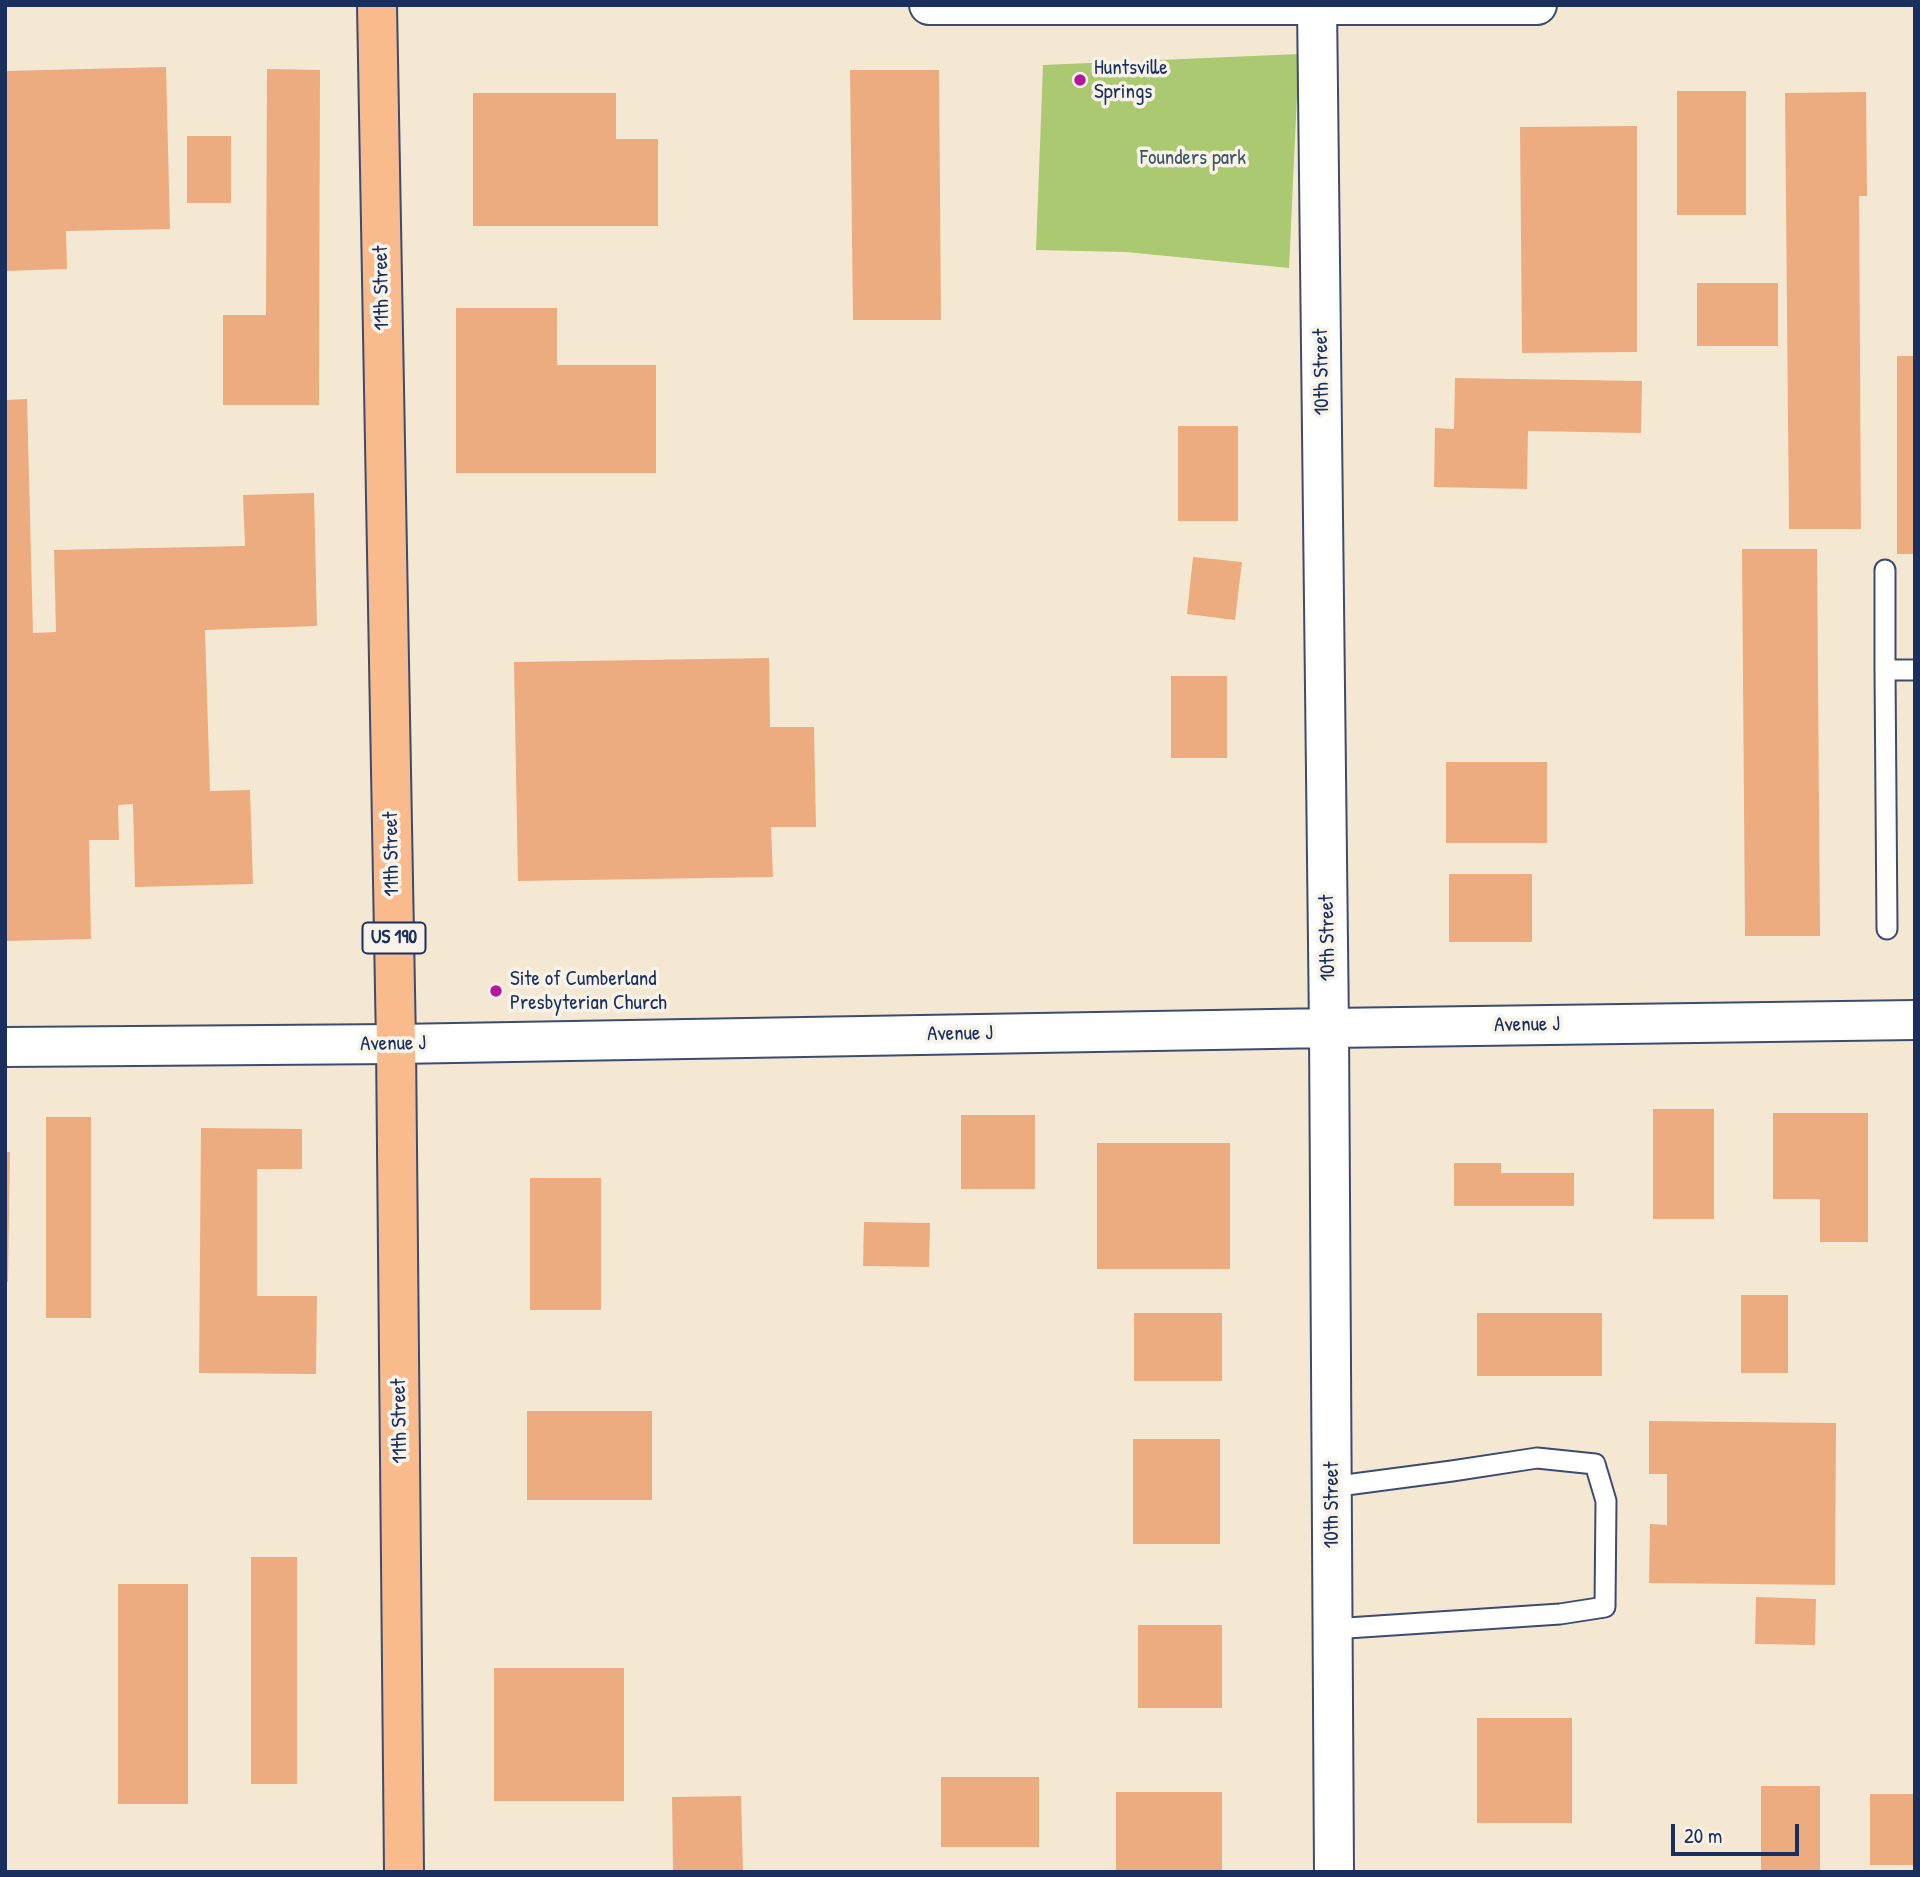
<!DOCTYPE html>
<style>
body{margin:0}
#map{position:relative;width:1920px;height:1877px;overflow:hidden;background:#f5e8d3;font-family:"Patrick Hand",sans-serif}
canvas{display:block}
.frame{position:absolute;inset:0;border:7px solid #1b2f5e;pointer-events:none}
.scale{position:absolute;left:1671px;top:1824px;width:128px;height:32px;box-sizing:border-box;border:4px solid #1b2f5e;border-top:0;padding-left:9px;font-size:21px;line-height:24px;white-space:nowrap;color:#1b2f5e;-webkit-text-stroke:5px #f7f3e8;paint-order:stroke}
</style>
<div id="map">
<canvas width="1920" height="1877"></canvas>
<div class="frame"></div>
<div class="scale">20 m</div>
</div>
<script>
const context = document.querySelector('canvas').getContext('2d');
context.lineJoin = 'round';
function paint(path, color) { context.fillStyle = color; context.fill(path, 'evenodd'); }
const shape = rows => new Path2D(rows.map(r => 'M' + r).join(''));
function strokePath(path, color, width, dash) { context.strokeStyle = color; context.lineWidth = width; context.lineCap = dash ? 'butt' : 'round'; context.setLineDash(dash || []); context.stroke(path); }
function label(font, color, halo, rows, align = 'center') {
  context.font = font + ' "Patrick Hand",sans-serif'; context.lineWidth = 7; context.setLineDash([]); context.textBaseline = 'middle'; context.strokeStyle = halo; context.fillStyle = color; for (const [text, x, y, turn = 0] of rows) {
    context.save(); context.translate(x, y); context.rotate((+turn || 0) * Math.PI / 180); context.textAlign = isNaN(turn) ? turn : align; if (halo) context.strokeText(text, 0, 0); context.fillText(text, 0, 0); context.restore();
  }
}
paint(shape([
 [1299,54,1289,268,1126,252,1036,250,1043,65]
]), '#abc970');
paint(shape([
 [166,67,170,229,66,231,67,269,5,271,5,71],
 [267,69,320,70,319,405,223,405,223,315,266,315],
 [850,70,939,70,941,320,853,320],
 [1677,91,1746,91,1746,215,1677,215],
 [1866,92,1867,196,1859,196,1861,529,1789,529,1785,93],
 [473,93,616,93,616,139,658,139,658,226,473,226],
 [1637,126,1637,352,1522,353,1520,127],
 [187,136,231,136,231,203,187,203],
 [1697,283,1778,283,1778,346,1697,346],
 [456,308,557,308,557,365,656,365,656,473,456,473],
 [1897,356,1915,356,1915,554,1897,554],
 [1455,378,1642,381,1641,433,1528,431,1527,489,1434,487,1435,428,1454,429],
 [27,399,33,633,56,632,54,550,245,546,243,495,314,493,317,626,205,630,210,791,250,790,253,884,135,887,133,804,118,805,119,840,89,840,91,939,5,941,5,400],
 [1178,426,1238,426,1238,521,1178,521],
 [1742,549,1817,549,1820,936,1745,936],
 [1193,557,1242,562,1235,620,1187,614],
 [769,658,770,727,814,727,816,827,771,827,773,877,518,881,514,662],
 [1171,676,1227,676,1227,758,1171,758],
 [1446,762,1547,762,1547,843,1446,843],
 [1449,874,1532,874,1532,942,1449,942],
 [1653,1109,1714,1109,1714,1219,1653,1219],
 [1773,1113,1868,1113,1868,1242,1820,1242,1820,1199,1773,1199],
 [961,1115,1035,1115,1035,1189,961,1189],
 [46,1117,91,1117,91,1318,46,1318],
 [201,1128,302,1129,302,1169,257,1169,257,1296,317,1296,316,1374,199,1373],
 [1097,1143,1230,1143,1230,1269,1097,1269],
 [5,1152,10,1152,8,1282,5,1282],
 [1454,1163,1501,1163,1501,1173,1574,1173,1574,1206,1454,1206],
 [530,1178,601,1178,601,1310,530,1310],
 [864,1222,930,1223,929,1267,863,1266],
 [1741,1295,1788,1295,1788,1373,1741,1373],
 [1134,1313,1222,1313,1222,1381,1134,1381],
 [1477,1313,1602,1313,1602,1376,1477,1376],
 [527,1411,652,1411,652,1500,527,1500],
 [1649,1421,1836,1423,1835,1585,1649,1583,1650,1524,1667,1525,1667,1474,1649,1474],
 [1133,1439,1220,1439,1220,1544,1133,1544],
 [251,1557,297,1557,297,1784,251,1784],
 [118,1584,188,1584,188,1804,118,1804],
 [1756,1597,1816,1599,1815,1645,1755,1644],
 [1138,1625,1222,1625,1222,1708,1138,1708],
 [494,1668,624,1668,624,1801,494,1801],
 [1477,1718,1572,1718,1572,1823,1477,1823],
 [941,1777,1039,1777,1039,1847,941,1847],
 [1761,1786,1820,1786,1820,1872,1761,1872],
 [1116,1792,1222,1792,1222,1872,1116,1872],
 [1870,1794,1915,1794,1915,1865,1870,1865],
 [741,1796,743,1872,673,1872,672,1797]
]), '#ecac80');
const service = shape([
 [1885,570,1885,670],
 [1887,929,1885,670,1915,670],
 [1331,1487,1452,1471,1537,1458,1595,1464,1606,1501,1605,1607,1560,1614,1332,1629]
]);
const minor = shape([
 [929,5,1537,5],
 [1317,5,1329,1028,1334,1872],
 [5,1047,396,1044,1329,1028,1915,1020]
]);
const primary = shape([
 [377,5,396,1044,404,1872]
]);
strokePath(service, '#3c4b70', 23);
strokePath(minor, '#3c4b70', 42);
strokePath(primary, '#3c4b70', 42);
strokePath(service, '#fff', 19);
strokePath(minor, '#fff', 38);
strokePath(primary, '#fabb8c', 38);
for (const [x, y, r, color] of [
 [1080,80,7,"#b5179e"],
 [496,991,7,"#b5179e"]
]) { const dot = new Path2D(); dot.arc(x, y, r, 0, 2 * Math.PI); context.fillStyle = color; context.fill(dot); strokePath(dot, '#f7f3e8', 2.5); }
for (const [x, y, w] of [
 [394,938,63]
]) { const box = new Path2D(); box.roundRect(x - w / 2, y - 15.5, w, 31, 5); context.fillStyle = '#f7f3e8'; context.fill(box); strokePath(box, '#1b2f5e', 2); }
label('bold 19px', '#1b2f5e', null, [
 ["US 190",394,938]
]);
label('21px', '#1b2f5e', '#f7f3e8', [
 ["Huntsville",1094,68],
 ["Springs",1094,92],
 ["Site of Cumberland",510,979],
 ["Presbyterian Church",510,1003]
], 'left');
label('21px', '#3f5662', '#f7f3e8', [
 ["Founders park",1193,158]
]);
label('21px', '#1b2f5e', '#f7f3e8', [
 ["11th Street",382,288,-91],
 ["10th Street",1322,372,-91],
 ["11th Street",392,854,-91],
 ["10th Street",1328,938,-91],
 ["Avenue J",1527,1025,-1],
 ["Avenue J",960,1034,-1],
 ["Avenue J",393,1044,-1],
 ["11th Street",400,1421,-91],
 ["10th Street",1332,1505,-90]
]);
</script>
